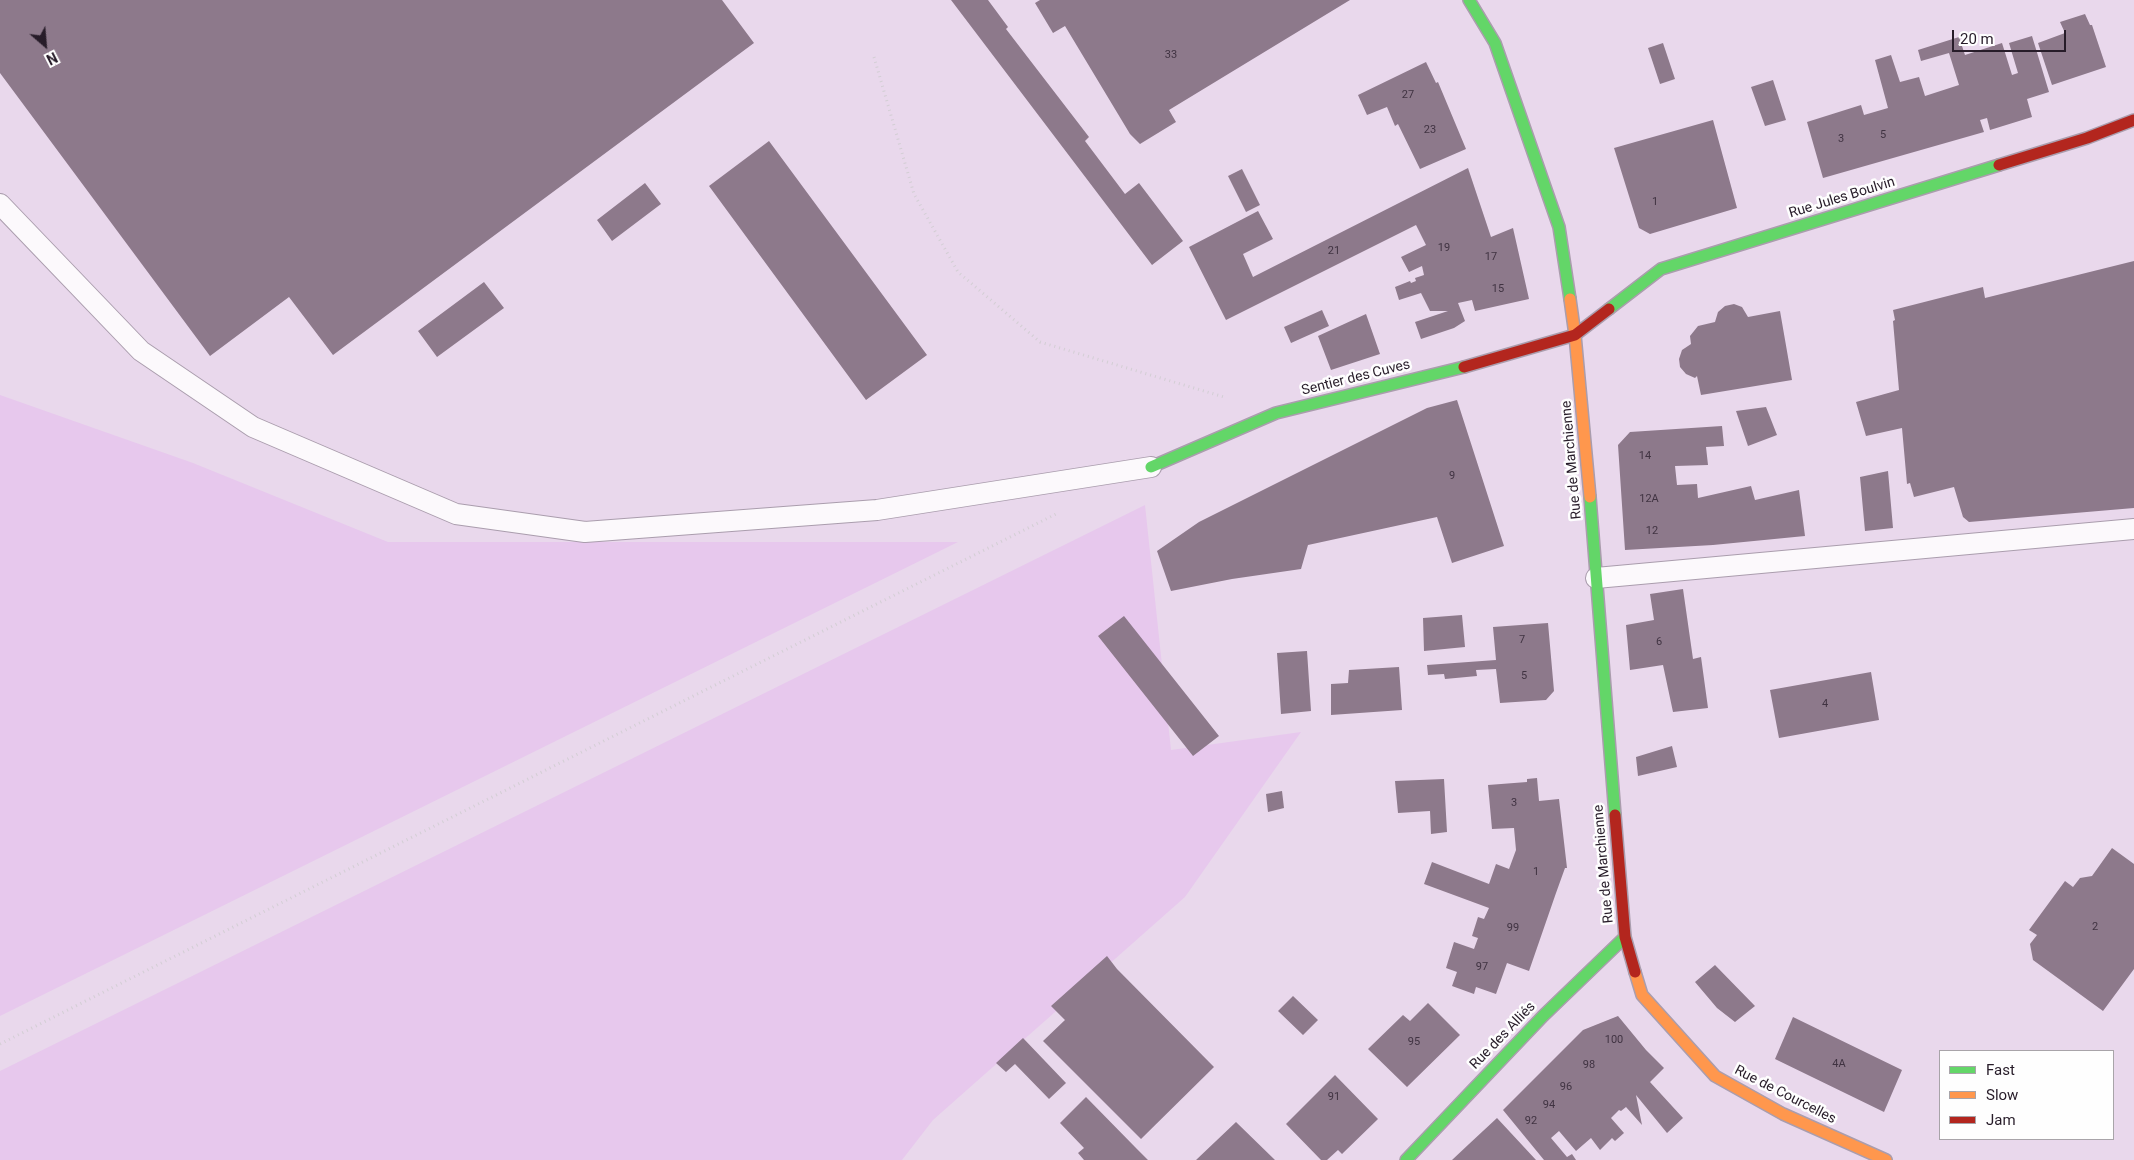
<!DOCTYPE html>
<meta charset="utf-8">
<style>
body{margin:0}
#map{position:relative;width:2134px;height:1160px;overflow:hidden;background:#e9d8ec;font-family:Roboto,sans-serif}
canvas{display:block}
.legend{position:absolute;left:1939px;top:1050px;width:175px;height:90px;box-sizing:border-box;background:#fefefe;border:1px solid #a8a4a9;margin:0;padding:6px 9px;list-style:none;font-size:15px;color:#271c29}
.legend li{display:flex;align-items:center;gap:10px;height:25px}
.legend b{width:25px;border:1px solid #a8a4a9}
.north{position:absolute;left:20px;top:20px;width:50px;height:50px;-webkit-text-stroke:4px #fefefe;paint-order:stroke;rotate:153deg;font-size:14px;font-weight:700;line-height:20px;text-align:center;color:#271c29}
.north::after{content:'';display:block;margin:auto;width:18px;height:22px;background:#271c29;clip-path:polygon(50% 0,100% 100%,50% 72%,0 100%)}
.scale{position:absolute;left:1952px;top:30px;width:114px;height:22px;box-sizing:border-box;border:2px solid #271c29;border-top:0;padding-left:6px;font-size:15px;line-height:18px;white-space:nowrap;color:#271c29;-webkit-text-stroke:4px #fefefe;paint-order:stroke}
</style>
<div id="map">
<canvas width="2134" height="1160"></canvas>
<ul class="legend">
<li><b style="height:6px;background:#63d668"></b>Fast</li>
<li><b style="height:6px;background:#ff974d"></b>Slow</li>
<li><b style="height:6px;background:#b3261e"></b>Jam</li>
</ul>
<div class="north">N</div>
<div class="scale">20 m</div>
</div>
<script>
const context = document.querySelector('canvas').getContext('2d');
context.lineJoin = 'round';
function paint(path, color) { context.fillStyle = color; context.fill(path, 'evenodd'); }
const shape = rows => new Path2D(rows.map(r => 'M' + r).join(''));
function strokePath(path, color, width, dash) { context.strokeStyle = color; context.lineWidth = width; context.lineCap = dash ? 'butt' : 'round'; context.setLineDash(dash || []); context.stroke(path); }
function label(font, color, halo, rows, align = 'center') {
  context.font = font + ' Roboto,sans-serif'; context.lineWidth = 5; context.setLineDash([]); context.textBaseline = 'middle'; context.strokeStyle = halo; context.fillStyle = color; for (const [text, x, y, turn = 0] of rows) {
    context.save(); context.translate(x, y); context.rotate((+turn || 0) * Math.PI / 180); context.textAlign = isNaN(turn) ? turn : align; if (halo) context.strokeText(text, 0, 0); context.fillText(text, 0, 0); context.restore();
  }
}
paint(shape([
 [0,395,193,463,388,542,958,542,0,1016],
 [1145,505,1171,750,1301,732,1185,897,933,1120,902,1160,0,1160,0,1071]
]), '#e7c8ed');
paint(shape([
 [0,0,722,0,754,43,333,355,289,297,210,356,0,73],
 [951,0,988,0,1008,27,1006,29,1089,137,1085,141,1125,194,1139,183,1183,241,1152,265],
 [1040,0,1350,0,1169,110,1176,122,1140,144,1130,134,1065,26,1053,33,1035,3],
 [2085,14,2090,25,2092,25,2106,67,2052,85,2038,43,2065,33,2060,22],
 [2032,36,2049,92,2027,99,2032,117,1990,130,1987,118,1980,120,1984,132,1823,178,1807,122,1861,105,1864,115,1888,108,1875,60,1891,55,1900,82,1919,77,1925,96,1959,85,1949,53,1921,61,1918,50,1959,37,1965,55,2002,43,2012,75,2018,73,2009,43],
 [1663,43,1675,79,1660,84,1648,48],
 [1426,62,1436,83,1438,82,1466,149,1420,169,1398,124,1395,126,1387,107,1367,115,1358,95],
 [1773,80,1786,120,1765,126,1751,87],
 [1713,120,1737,208,1650,234,1639,228,1614,148],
 [769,141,927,355,866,400,709,186],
 [1468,168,1491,237,1513,228,1529,299,1475,311,1472,300,1458,303,1465,321,1454,328,1421,339,1415,322,1448,311,1430,311,1421,293,1399,300,1395,287,1410,281,1411,283,1416,281,1415,278,1424,275,1422,266,1409,272,1401,257,1426,245,1416,225,1226,320,1189,247,1258,211,1273,239,1243,254,1253,277],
 [1242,169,1260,205,1246,212,1228,176],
 [645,183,661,204,612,241,597,220],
 [2134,261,2134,508,1969,522,1963,517,1954,487,1914,497,1910,483,1907,484,1902,428,1866,436,1856,402,1899,390,1893,321,1895,320,1893,310,1983,287,1985,298],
 [484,282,504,308,437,357,418,331],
 [1734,304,1742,307,1748,317,1780,311,1792,380,1701,395,1697,376,1695,378,1686,374,1680,367,1679,359,1682,350,1691,344,1690,336,1698,326,1715,322,1718,312,1725,306],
 [1322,310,1329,326,1291,343,1284,327],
 [1366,314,1380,354,1331,370,1318,336],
 [1457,400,1504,546,1452,563,1437,517,1308,545,1301,569,1232,579,1171,591,1157,551,1199,522,1427,408],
 [1766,407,1777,435,1748,446,1736,411],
 [1722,426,1724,446,1706,447,1708,465,1675,466,1677,485,1697,484,1698,498,1751,486,1755,500,1799,490,1805,536,1713,545,1625,550,1618,445,1630,432],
 [1888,471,1893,528,1865,531,1860,477],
 [1683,589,1693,659,1701,657,1708,708,1673,712,1663,665,1630,670,1626,625,1654,620,1650,594],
 [1462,615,1465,647,1424,651,1423,618],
 [1124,616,1219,736,1193,756,1098,636],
 [1548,623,1554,691,1546,700,1500,703,1496,669,1476,670,1477,676,1445,679,1444,674,1428,675,1427,665,1496,660,1493,627],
 [1307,651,1311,711,1281,714,1277,653],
 [1399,667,1402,710,1331,715,1331,684,1348,683,1349,670],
 [1871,672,1879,720,1779,738,1770,690],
 [1672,746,1677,767,1638,776,1636,757],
 [1537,778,1539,801,1559,799,1567,868,1565,868,1556,893,1529,971,1507,963,1496,994,1476,987,1474,994,1452,986,1457,972,1446,968,1454,942,1474,949,1478,938,1472,936,1478,917,1484,919,1489,908,1424,884,1432,862,1489,884,1496,864,1509,869,1516,850,1514,828,1492,829,1488,785,1527,782,1527,779],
 [1444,779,1447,832,1431,834,1430,811,1398,813,1395,781],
 [1282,791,1284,808,1268,812,1266,794],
 [2112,848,2134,864,2134,969,2103,1011,2033,960,2030,944,2037,935,2029,930,2065,881,2073,887,2080,878,2092,876],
 [1107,956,1117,969,1214,1067,1141,1139,1043,1041,1065,1020,1051,1006],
 [1715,965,1755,1006,1735,1022,1717,1008,1695,982],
 [1293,996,1318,1020,1303,1035,1278,1011],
 [1428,1003,1460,1035,1407,1087,1368,1049,1403,1015,1410,1021],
 [1618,1016,1646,1050,1664,1068,1650,1082,1683,1118,1667,1133,1636,1095,1642,1125,1626,1107,1621,1111,1619,1110,1611,1118,1624,1133,1615,1141,1612,1138,1600,1150,1591,1138,1576,1151,1559,1131,1551,1138,1567,1157,1572,1154,1576,1160,1544,1160,1503,1110,1583,1030],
 [1793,1017,1902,1070,1884,1112,1775,1059],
 [1023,1038,1066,1083,1049,1099,1015,1064,1006,1072,996,1063],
 [1335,1075,1378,1119,1342,1154,1338,1150,1327,1160,1321,1160,1286,1124],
 [1086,1097,1135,1147,1148,1160,1084,1160,1078,1153,1084,1148,1060,1123],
 [1497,1118,1536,1160,1452,1160,1469,1144],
 [1236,1122,1275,1160,1196,1160]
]), '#8d798b');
const lane = shape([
 [0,204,141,351,253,427,456,514,585,532,877,510,1151,467],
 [1596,578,2134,529]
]);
const fast = shape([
 [1469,0,1495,43,1559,227,1570,299],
 [1609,309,1661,269,1999,165],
 [1151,467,1276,413,1464,367],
 [1590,497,1615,815],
 [1406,1160,1543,1016,1625,937]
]);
const slow = shape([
 [1570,299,1575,335,1590,497],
 [1635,972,1642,995,1715,1076,1783,1114,1886,1160]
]);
const jam = shape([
 [1999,165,2087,138,2134,120],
 [1464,367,1575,335,1609,309],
 [1615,815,1625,937,1635,972]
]);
strokePath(lane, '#aa9dad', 22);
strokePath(fast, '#aa9dad', 14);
strokePath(slow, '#aa9dad', 14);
strokePath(jam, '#aa9dad', 14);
strokePath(shape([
 [874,57,914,194,958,272,1040,342,1224,397],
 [0,1044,1056,514]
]), '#d3ced4', 3, [1, 4]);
strokePath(lane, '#fcf9fc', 20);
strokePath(fast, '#63d668', 11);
strokePath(slow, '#ff974d', 11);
strokePath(jam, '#b3261e', 11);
label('11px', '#403342', null, [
 ["33",1171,55],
 ["27",1408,95],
 ["23",1430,130],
 ["5",1883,135],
 ["3",1841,139],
 ["1",1655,202],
 ["19",1444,248],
 ["21",1334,251],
 ["17",1491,257],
 ["15",1498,289],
 ["14",1645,456],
 ["9",1452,476],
 ["12A",1649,499],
 ["12",1652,531],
 ["7",1522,640],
 ["6",1659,642],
 ["5",1524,676],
 ["4",1825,704],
 ["3",1514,803],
 ["1",1536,872],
 ["2",2095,927],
 ["99",1513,928],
 ["97",1482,967],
 ["100",1614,1040],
 ["95",1414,1042],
 ["4A",1839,1064],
 ["98",1589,1065],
 ["96",1566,1087],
 ["91",1334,1097],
 ["94",1549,1105],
 ["92",1531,1121]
]);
label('14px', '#271c29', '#fefefe', [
 ["Rue Jules Boulvin",1842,198,-17],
 ["Sentier des Cuves",1356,378,-14],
 ["Rue de Marchienne",1572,460,-95],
 ["Rue de Marchienne",1604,864,-95],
 ["Rue des Alliés",1503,1036,-46],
 ["Rue de Courcelles",1785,1095,27]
]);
</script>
